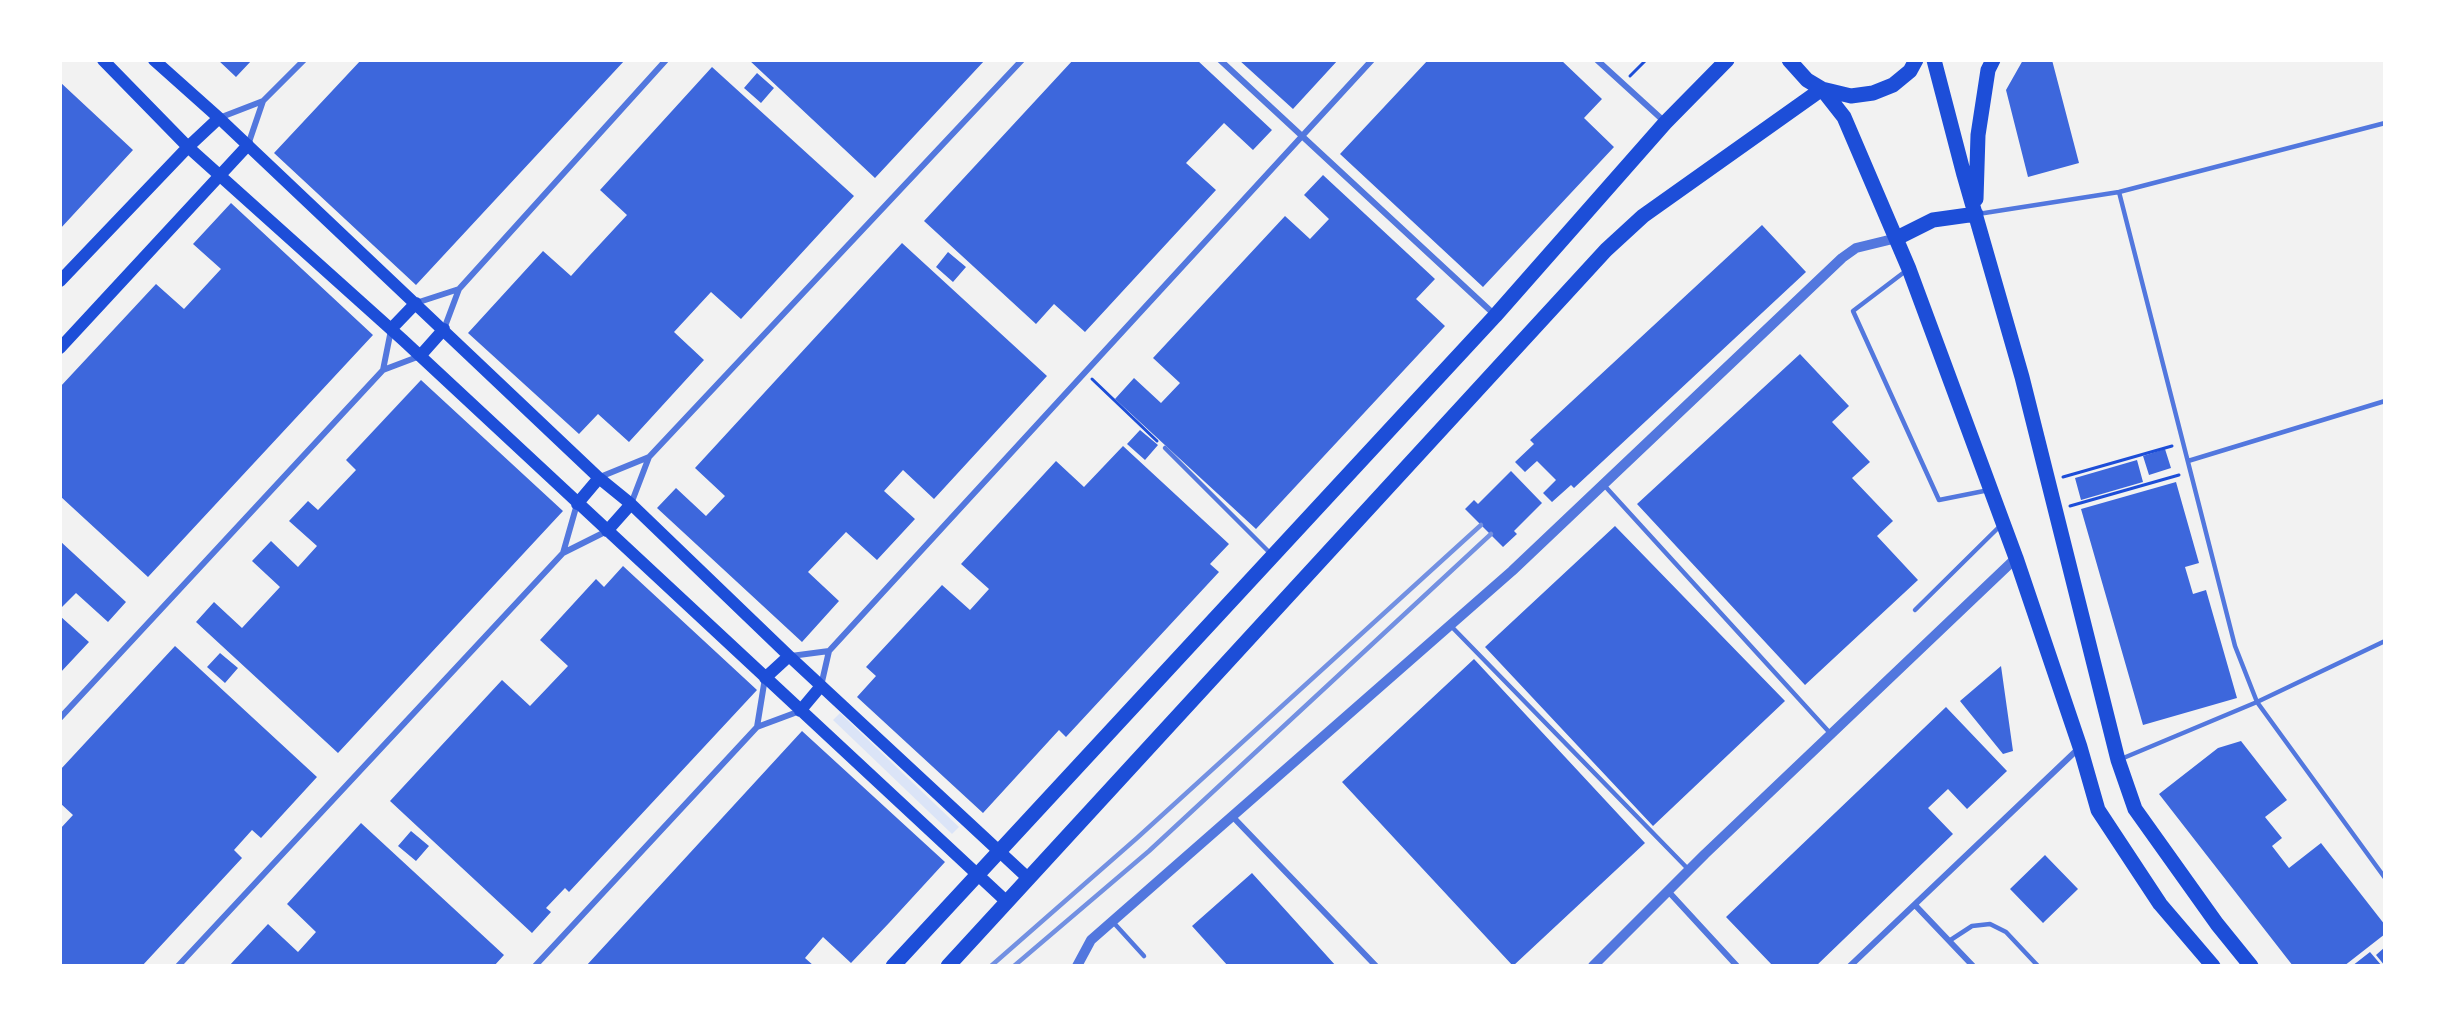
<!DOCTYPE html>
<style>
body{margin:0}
#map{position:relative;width:2445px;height:1026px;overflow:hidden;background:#f2f2f2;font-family:"PT Sans",sans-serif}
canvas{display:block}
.frame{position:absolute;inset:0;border:62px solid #fff;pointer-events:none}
</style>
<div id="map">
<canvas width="2445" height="1026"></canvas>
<div class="frame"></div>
</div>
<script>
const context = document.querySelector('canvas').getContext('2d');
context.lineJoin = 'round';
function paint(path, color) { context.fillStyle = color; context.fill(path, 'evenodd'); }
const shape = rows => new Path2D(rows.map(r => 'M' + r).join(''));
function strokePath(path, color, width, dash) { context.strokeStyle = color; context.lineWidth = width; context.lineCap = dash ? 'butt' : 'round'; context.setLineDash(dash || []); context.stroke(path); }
paint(shape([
 [840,713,959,827,952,834,833,720]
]), '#dbe4f7');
paint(shape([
 [218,60,252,60,236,77],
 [361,60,625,60,416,285,274,153],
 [749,60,985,60,875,178],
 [1073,60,1197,60,1272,130,1253,150,1224,123,1186,163,1216,190,1085,332,1054,304,1036,324,924,221],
 [1239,60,1338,60,1293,109],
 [1428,60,1561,60,1602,99,1584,118,1614,147,1483,287,1340,154],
 [2023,60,2052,60,2079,163,2028,177,2006,90],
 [712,67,854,196,741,319,711,292,674,332,704,360,629,442,598,414,579,434,468,333,543,251,571,276,589,256,627,215,600,190],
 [757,73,774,88,761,103,744,88],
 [60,82,133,150,60,229],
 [1323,175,1435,279,1416,299,1445,326,1256,529,1115,399,1134,378,1161,403,1180,383,1153,358,1285,216,1310,239,1329,219,1304,195],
 [231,203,373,335,148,577,60,496,60,387,156,284,184,309,221,269,193,244],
 [1762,225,1806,272,1574,488,1571,485,1552,502,1543,493,1556,480,1537,461,1525,472,1515,462,1534,444,1530,440],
 [902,243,1047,376,934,499,903,470,884,491,915,519,877,560,846,532,808,572,839,601,802,642,657,508,676,488,706,516,725,496,695,468],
 [948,252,966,267,953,282,936,267],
 [1800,354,1849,406,1832,422,1870,462,1852,478,1893,521,1877,536,1918,580,1805,685,1637,504],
 [421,380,563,511,338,753,196,622,214,602,242,628,280,587,252,561,271,541,298,567,317,546,289,521,308,501,318,510,356,470,346,460],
 [1140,430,1158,445,1145,460,1127,444],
 [1123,446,1229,544,1210,564,1219,572,1066,737,1059,730,983,813,857,697,876,676,866,667,942,585,970,610,989,589,961,564,1056,461,1084,487],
 [2165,449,2171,468,2149,475,2143,456],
 [2137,460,2143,482,2081,500,2075,478],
 [1511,471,1542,503,1514,531,1517,534,1503,547,1465,509,1474,500,1478,504],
 [2176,482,2199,563,2185,567,2193,594,2206,590,2237,698,2143,725,2081,509],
 [1615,526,1785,701,1653,826,1485,647],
 [60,541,126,602,108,622,76,593,60,609],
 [623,566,757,690,569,892,565,888,546,908,551,912,532,933,390,801,502,680,530,706,568,666,540,640,596,579,604,587],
 [60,616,89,642,60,673],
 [175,646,317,777,261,838,252,830,234,850,242,858,142,966,60,966,60,829,73,815,60,803,60,770],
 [220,653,238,668,225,683,207,667],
 [1474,659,1645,843,1513,966,1342,782],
 [2001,666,2013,751,2003,754,1960,701],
 [1946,707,2007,771,1967,809,1948,789,1928,808,1953,834,1816,966,1773,966,1726,917],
 [802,731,945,862,889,923,851,963,823,937,805,958,814,966,586,966],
 [2241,741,2287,800,2265,817,2282,838,2272,846,2289,868,2321,843,2385,925,2385,934,2344,966,2293,966,2159,794,2218,748],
 [361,823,504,955,494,966,229,966,268,924,298,952,316,932,287,904],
 [411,831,429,846,416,861,398,846],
 [2045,855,2078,889,2043,923,2010,889],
 [1252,873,1336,966,1228,966,1192,926],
 [2385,947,2385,966,2376,955],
 [2370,952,2382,966,2352,966]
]), '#3d67dc');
strokePath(shape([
 [1630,76,1646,60],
 [1092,379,1157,441],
 [2063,477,2172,446],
 [2070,506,2179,475]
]), '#1d4ed8', 3);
strokePath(shape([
 [2119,192,2235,646,2257,702,2385,878],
 [1978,214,2119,192,2385,123],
 [1907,270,1853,311,1939,500,1989,490],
 [1165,448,1271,554],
 [2188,461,2385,401],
 [1603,484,1830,733],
 [1915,610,2000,526],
 [1450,625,1689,870],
 [2121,759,2257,702,2385,641],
 [1113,922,1144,956],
 [1949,941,1972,926,1990,924,2006,932,2038,966]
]), '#5277de', 4.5);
strokePath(shape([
 [1220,60,1495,315],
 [1597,60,1665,122],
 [219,118,263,101],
 [248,145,263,101,304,60],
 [416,303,459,289],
 [444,329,459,289,666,60],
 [383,370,391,330],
 [600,477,649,457],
 [631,504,649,457,1022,60],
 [563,553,577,504],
 [791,656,829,651],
 [821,686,829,651,1372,60],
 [60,718,383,370,420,356],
 [757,727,765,678],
 [1232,816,1376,966],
 [1668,891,1737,966],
 [1915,905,1973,966],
 [178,966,563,553,607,531],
 [535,966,757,727,800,711],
 [1850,966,2078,749]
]), '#5277de', 6);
strokePath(shape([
 [1077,966,1091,940,1512,571,1842,258,1856,248,1897,238],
 [1593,966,1705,854,2016,558]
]), '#5277de', 10);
strokePath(shape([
 [103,60,188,147,403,340,1007,902],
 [154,60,219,118,599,478,631,504,789,656,1029,879],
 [60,281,188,147,219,118],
 [391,329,416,303],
 [60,348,248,145],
 [420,356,444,329],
 [577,504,599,478],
 [607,531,631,504],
 [765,678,789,656],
 [800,711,821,686]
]), '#1d4ed8', 12);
strokePath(shape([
 [1789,60,1807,80,1822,89,1851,96,1873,93,1893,85,1910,71,1916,60],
 [1934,60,1964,175,2022,377,2118,760,2135,809,2217,924,2251,966],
 [1822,89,1844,117,1909,269,2016,558,2080,747,2098,810,2160,904,2213,966],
 [1976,199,1978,135,1988,70,1993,60],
 [1897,238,1933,220,1976,214],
 [893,966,1495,316,1665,123,1727,60],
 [948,966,1606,250,1643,216,1822,89]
]), '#1d4ed8', 15);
strokePath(shape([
 [991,966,1137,838,1481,525],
 [1014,966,1149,851,1491,534]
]), '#7290e2', 4.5);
</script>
